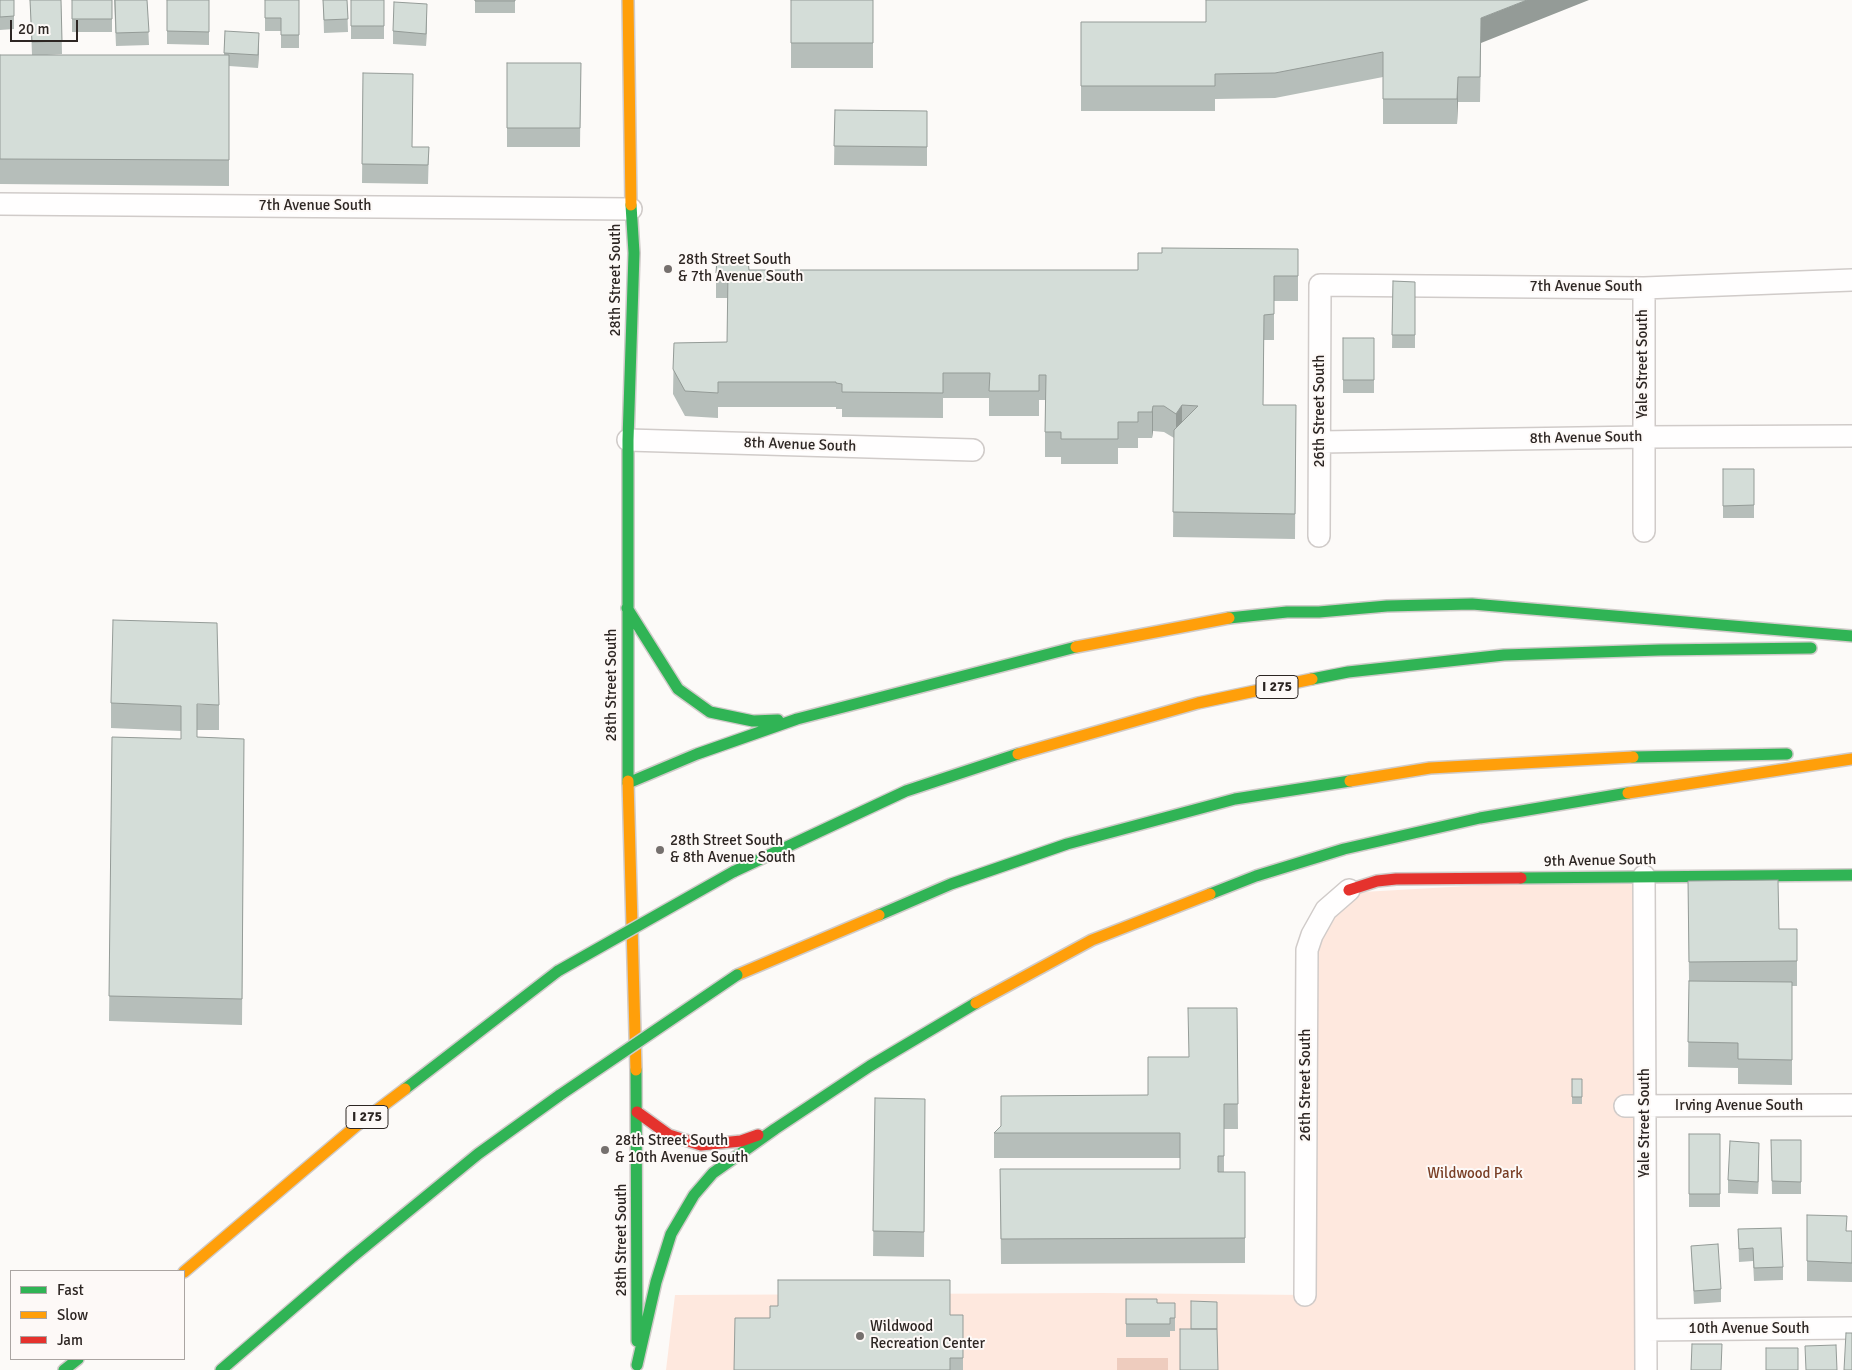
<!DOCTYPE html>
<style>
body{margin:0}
#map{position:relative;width:1852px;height:1370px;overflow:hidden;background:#fcfaf8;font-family:Signika,sans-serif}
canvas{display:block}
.legend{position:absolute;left:10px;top:1270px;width:175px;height:90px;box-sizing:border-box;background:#fdf9f7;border:1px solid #aaa5a2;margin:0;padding:6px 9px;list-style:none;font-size:15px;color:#2d2623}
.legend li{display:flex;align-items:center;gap:10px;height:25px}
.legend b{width:25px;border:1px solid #aaa5a2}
.scale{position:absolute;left:10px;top:20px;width:68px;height:22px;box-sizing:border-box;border:2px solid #2d2623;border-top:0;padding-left:6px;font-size:15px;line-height:18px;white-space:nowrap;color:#2d2623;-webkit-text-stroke:4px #fdf9f7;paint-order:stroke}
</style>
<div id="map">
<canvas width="1852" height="1370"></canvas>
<ul class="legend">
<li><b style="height:6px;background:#30b455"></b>Fast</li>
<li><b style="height:6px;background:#ff9f0a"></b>Slow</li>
<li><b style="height:6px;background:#e5322d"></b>Jam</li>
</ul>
<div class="scale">20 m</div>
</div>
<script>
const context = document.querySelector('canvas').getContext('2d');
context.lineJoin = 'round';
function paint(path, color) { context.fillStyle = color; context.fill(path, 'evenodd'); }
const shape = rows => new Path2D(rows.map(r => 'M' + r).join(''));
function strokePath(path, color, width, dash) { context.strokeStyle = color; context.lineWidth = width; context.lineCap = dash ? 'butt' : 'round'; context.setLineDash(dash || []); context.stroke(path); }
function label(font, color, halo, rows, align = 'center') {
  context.font = font + ' Signika,sans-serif'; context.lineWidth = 4; context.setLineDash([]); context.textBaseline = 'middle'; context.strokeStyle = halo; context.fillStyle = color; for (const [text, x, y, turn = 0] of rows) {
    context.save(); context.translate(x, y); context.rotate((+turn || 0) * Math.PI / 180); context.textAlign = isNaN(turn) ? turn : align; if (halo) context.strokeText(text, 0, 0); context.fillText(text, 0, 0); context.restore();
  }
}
paint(shape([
 [1644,876,1646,1370,666,1370,675,1295,1102,1293,1305,1295,1306,962,1345,893]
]), '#fee8de');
paint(shape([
 [1117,1358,1168,1358,1168,1370,1117,1370]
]), '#eeccbe');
const street = shape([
 [0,204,631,209],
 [628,440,973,450],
 [1320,442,1643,437,1852,436],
 [1644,531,1644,288],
 [1319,536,1320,285,1644,288,1852,280],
 [1644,876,1646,1370],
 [1625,1106,1852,1105],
 [1305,1295,1307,950,1312,935,1326,910,1349,890],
 [1646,1330,1852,1328]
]);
const fast = shape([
 [627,608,678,689,710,712,753,721,778,720],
 [1229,618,1287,612,1319,612,1387,606,1472,604,1852,636],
 [1312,679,1348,672,1504,655,1660,650,1811,648],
 [1633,757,1787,754],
 [628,781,628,440,634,253,631,205],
 [628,783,697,754,797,719,1076,647],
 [733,872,906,791,1018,754],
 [1521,878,1852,875],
 [1210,894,1256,876,1344,849,1480,818,1628,793],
 [879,915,951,884,1067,844,1235,799,1350,781],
 [636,1070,637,1341],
 [405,1089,558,971],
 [637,1365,656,1282,671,1234,694,1195,713,1173,775,1129,870,1066,976,1003],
 [64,1370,78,1359],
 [221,1370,351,1258,478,1154,560,1095]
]);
const slow = shape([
 [628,0,631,205],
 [1076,647,1229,618],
 [1018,754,1198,703,1312,679],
 [628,781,636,1070],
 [1350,781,1430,768,1633,757],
 [1628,793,1852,759],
 [737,975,879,915],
 [976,1003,1092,940,1210,894],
 [184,1272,356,1126,405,1089]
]);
const jam = shape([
 [1349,890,1377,881,1396,879,1521,878],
 [637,1112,669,1135,701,1145,741,1141,758,1135]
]);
strokePath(street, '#d0cbc9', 24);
strokePath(fast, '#d0cbc9', 14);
strokePath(slow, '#d0cbc9', 14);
strokePath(jam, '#d0cbc9', 14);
strokePath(street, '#fffefe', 21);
strokePath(fast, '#30b455', 11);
strokePath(slow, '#ff9f0a', 11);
strokePath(jam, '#e5322d', 11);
const fastBridge = shape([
 [558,971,733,872],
 [560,1095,737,975]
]);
strokePath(fastBridge, '#d0cbc9', 14, []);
strokePath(fastBridge, '#30b455', 11);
paint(shape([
 [0,0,14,0,14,29,0,30],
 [30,0,61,0,62,54,47,55,224,55,225,31,259,46,258,68,229,66,229,186,0,184,0,55,32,55],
 [72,0,112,0,112,32,72,32],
 [114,0,147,0,149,45,116,46],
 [167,0,209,0,209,45,167,44],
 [265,0,299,0,299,48,281,48,281,31,265,31],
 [323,0,347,0,348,32,324,33],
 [351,0,384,0,384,39,351,39],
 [475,0,515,0,515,13,475,13],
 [791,0,873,0,873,68,791,68],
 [427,17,426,46,393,44,393,31],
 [1081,22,1481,43,1480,102,1458,102,1457,124,1383,124,1383,77,1275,98,1215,99,1215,111,1081,111],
 [507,63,581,63,580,147,507,147],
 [363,73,412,147,429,147,428,184,362,183],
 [835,110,927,111,927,166,834,165],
 [749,270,1298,274,1298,301,1274,301,1274,340,1264,340,1263,405,1296,405,1295,539,1173,537,1174,438,1164,432,1153,431,1152,438,1138,438,1138,448,1118,448,1118,464,1061,464,1061,457,1045,457,1045,400,1039,400,1039,416,989,416,989,398,943,398,943,418,842,417,842,409,836,409,836,407,718,407,718,418,685,416,673,394,674,343,727,342,728,298,716,298,716,273],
 [1393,281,1415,282,1415,348,1392,348],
 [1343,338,1374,338,1374,393,1343,393],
 [1723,469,1754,469,1754,518,1723,518],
 [111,703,219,705,219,730,197,730,197,737,244,739,242,1025,109,1021,112,737,181,739,181,731,111,728],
 [1688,881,1779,929,1797,929,1797,986,1792,986,1792,1085,1738,1084,1738,1068,1688,1067,1689,981],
 [1237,1008,1238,1129,1224,1129,1224,1172,1245,1172,1245,1263,1001,1264,1000,1169,1180,1169,1180,1158,994,1158,994,1133,1148,1095,1189,1057],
 [1572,1079,1582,1079,1582,1104,1572,1104],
 [875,1098,925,1099,924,1257,873,1256],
 [1689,1134,1720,1134,1720,1207,1689,1207],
 [1771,1140,1801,1140,1801,1194,1772,1194],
 [1759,1155,1758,1194,1728,1193,1728,1180],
 [1807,1215,1847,1231,1852,1231,1852,1282,1807,1281],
 [1738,1229,1783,1267,1783,1280,1754,1281,1753,1261,1739,1262],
 [1691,1246,1721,1289,1721,1302,1694,1304],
 [1126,1299,1157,1303,1175,1303,1175,1331,1170,1331,1170,1337,1126,1337],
 [963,1315,963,1370,734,1370,770,1318]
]), '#b6beba');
paint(shape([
 [1527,0,1589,0,1481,43,1480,102,1481,18],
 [427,4,427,17,426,46,426,34],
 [259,33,259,46,258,68,258,55],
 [1458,77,1458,102,1457,124,1457,99],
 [1182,405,1182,430,1176,439,1176,414],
 [1153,406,1153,431,1152,438,1152,412],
 [1759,1143,1759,1155,1758,1194,1758,1182]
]), '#949b97');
const building = shape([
 [0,0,14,0,14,16,0,17,0,0],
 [30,0,61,0,62,41,32,42,30,0],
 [72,0,112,0,112,19,72,19,72,0],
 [115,0,147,0,149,32,116,33,115,0],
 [167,0,209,0,209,32,167,31,167,0],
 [265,0,299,0,299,35,281,35,281,18,265,18,265,0],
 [323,0,347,0,348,19,324,20,323,0],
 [351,0,384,0,384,26,351,26,351,0],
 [475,0,515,0,515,1,475,1,475,0],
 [791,0,873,0,873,43,791,43,791,0],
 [1206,0,1527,0,1481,18,1480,77,1458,77,1457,99,1383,99,1383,52,1275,73,1215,74,1215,86,1081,86,1081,22,1206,22,1206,0],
 [394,2,427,4,426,34,393,31,394,2],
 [225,31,259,33,258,55,224,53,225,31],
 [0,55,229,55,229,160,0,159,0,55],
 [507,63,581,63,580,128,507,128,507,63],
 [363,73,413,74,412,147,429,147,428,165,362,164,363,73],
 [835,110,927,111,927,147,834,146,835,110],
 [1162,248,1298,249,1298,276,1274,276,1274,314,1264,315,1263,405,1296,405,1295,514,1173,512,1174,430,1198,406,1182,405,1176,414,1164,406,1153,406,1152,412,1138,412,1138,422,1118,422,1118,439,1061,439,1061,432,1045,432,1046,375,1039,375,1039,391,989,391,990,373,943,373,943,393,842,392,842,384,836,383,836,382,718,382,718,393,685,391,673,369,674,343,727,342,728,273,716,273,717,259,748,260,749,270,1138,270,1138,253,1162,253,1162,248],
 [1393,281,1415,282,1415,335,1392,335,1393,281],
 [1343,338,1374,338,1374,380,1343,380,1343,338],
 [1723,469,1754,469,1754,505,1723,506,1723,469],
 [113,620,217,623,219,705,197,704,197,737,244,739,242,999,109,996,112,737,181,739,181,706,111,703,113,620],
 [1778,880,1779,929,1797,929,1797,961,1689,962,1688,881,1778,880],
 [1689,981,1792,982,1792,1060,1738,1059,1738,1043,1688,1042,1689,981],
 [1188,1008,1237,1008,1238,1104,1224,1104,1224,1156,1218,1156,1218,1172,1245,1172,1245,1238,1001,1239,1000,1169,1180,1169,1180,1133,994,1133,1001,1126,1001,1096,1148,1095,1148,1057,1189,1057,1188,1008],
 [1572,1079,1582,1079,1582,1097,1572,1097,1572,1079],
 [875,1098,925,1099,924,1232,873,1231,875,1098],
 [1689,1134,1720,1134,1720,1194,1689,1194,1689,1134],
 [1771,1140,1801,1140,1801,1182,1772,1181,1771,1140],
 [1730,1141,1759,1143,1758,1182,1728,1180,1730,1141],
 [1807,1215,1847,1216,1846,1231,1852,1231,1852,1263,1807,1261,1807,1215],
 [1781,1228,1783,1267,1754,1268,1753,1248,1739,1249,1738,1229,1781,1228],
 [1718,1244,1721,1289,1694,1291,1691,1246,1718,1244],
 [778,1280,950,1280,950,1315,963,1315,963,1358,950,1358,950,1370,734,1370,735,1318,770,1318,770,1306,778,1306,778,1280],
 [1126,1299,1157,1299,1157,1303,1175,1303,1175,1318,1170,1318,1170,1324,1126,1324,1126,1299],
 [1191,1301,1217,1302,1217,1329,1191,1329,1191,1301],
 [1180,1329,1217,1329,1218,1370,1180,1370,1180,1329],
 [1846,1333,1852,1333,1852,1370,1844,1370,1846,1333],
 [1692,1344,1722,1344,1721,1370,1691,1370,1692,1344],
 [1836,1345,1837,1370,1806,1370,1805,1346,1836,1345],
 [1766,1348,1798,1348,1798,1370,1766,1370,1766,1348]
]);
paint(building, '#d4ddd8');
strokePath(building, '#949b97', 1);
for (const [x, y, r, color] of [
 [668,269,5,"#75706e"],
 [660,850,5,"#75706e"],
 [605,1150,5,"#75706e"],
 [860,1336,5,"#75706e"]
]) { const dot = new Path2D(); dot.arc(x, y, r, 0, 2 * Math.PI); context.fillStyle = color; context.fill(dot); strokePath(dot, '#fdf9f7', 2); }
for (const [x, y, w] of [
 [1277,687,42],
 [367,1117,42]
]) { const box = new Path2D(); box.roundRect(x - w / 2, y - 11.5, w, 23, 4); context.fillStyle = '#fdf9f7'; context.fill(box); strokePath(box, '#2d2623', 1); }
label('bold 14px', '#2d2623', null, [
 ["I 275",1277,687],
 ["I 275",367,1117]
]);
label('15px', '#2d2623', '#fdf9f7', [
 ["7th Avenue South",315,206],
 ["28th Street South",616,280,-90],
 ["7th Avenue South",1586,287],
 ["Yale Street South",1643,364,-90],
 ["26th Street South",1320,411,-90],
 ["8th Avenue South",1586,438,-1],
 ["8th Avenue South",800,445,2],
 ["28th Street South",612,685,-90],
 ["9th Avenue South",1600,861,-1],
 ["26th Street South",1306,1085,-90],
 ["Irving Avenue South",1739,1106],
 ["Yale Street South",1645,1123,-90],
 ["28th Street South",622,1240,-90],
 ["10th Avenue South",1749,1329]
]);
label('15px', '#2d2623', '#fdf9f7', [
 ["28th Street South",678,260],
 ["& 7th Avenue South",678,277],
 ["28th Street South",670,841],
 ["& 8th Avenue South",670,858],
 ["28th Street South",615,1141],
 ["& 10th Avenue South",615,1158],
 ["Wildwood",870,1327],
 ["Recreation Center",870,1344]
], 'left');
label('15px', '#793e24', '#fdf9f7', [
 ["Wildwood Park",1475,1174]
]);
</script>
